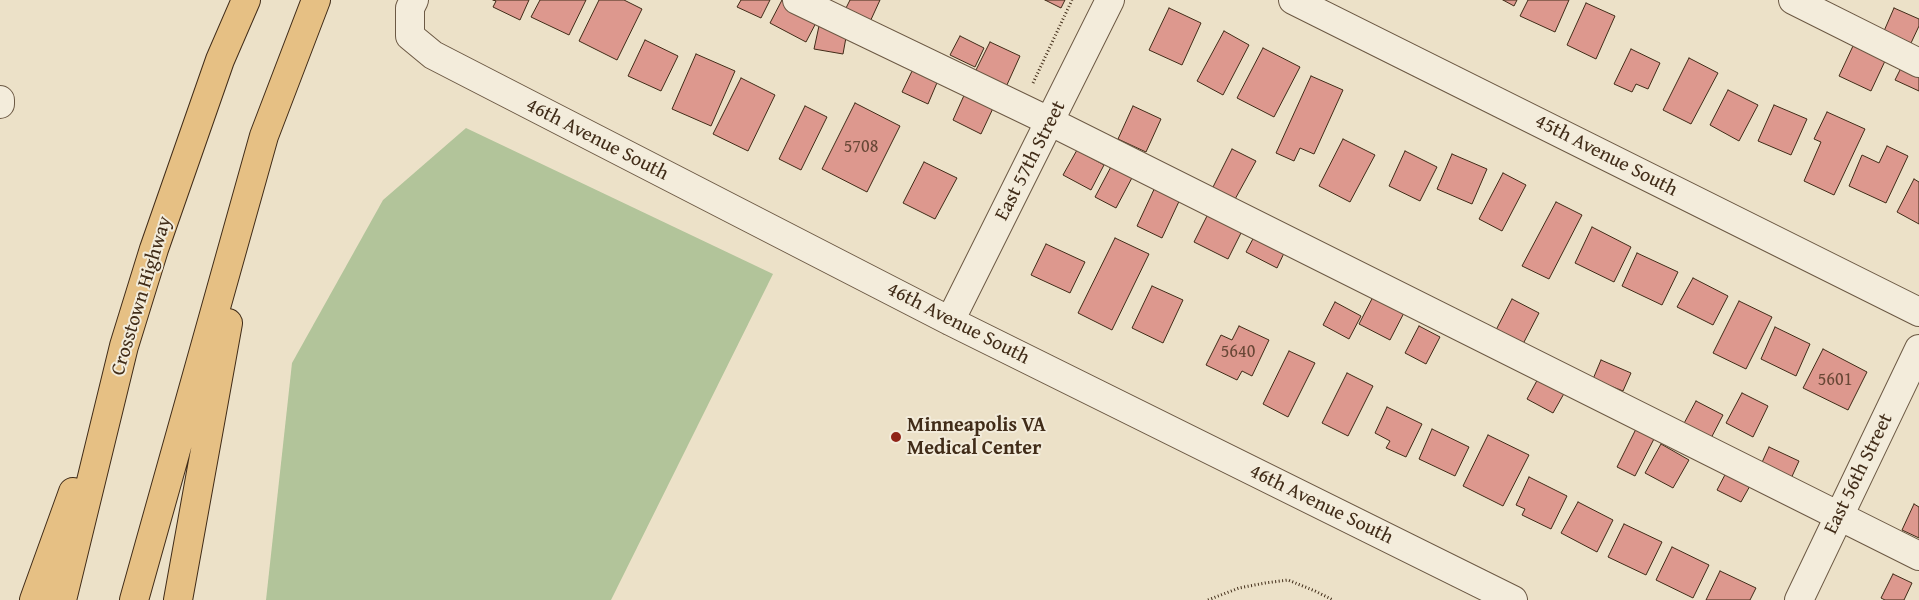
<!DOCTYPE html>
<style>
body{margin:0}
canvas{display:block;background:#ece1c8}
</style>
<canvas width="1919" height="600"></canvas>
<script>
const context = document.querySelector('canvas').getContext('2d');
context.lineJoin = 'round';
function paint(path, color) { context.fillStyle = color; context.fill(path, 'evenodd'); }
const shape = rows => new Path2D(rows.map(r => 'M' + r).join(''));
function strokePath(path, color, width, dash) { context.strokeStyle = color; context.lineWidth = width; context.lineCap = dash ? 'butt' : 'round'; context.setLineDash(dash || []); context.stroke(path); }
function label(font, color, halo, rows, align = 'center') {
  context.font = font + ' "Gentium Book Plus",serif'; context.lineWidth = 4; context.setLineDash([]); context.textBaseline = 'middle'; context.strokeStyle = halo; context.fillStyle = color; for (const [text, x, y, turn = 0] of rows) {
    context.save(); context.translate(x, y); context.rotate((+turn || 0) * Math.PI / 180); context.textAlign = isNaN(turn) ? turn : align; if (halo) context.strokeText(text, 0, 0); context.fillText(text, 0, 0); context.restore();
  }
}
paint(shape([
 [466,128,773,274,611,600,266,600,292,363,383,200]
]), '#b2c49a');
const building = shape([
 [493,0,529,0,520,20,493,7,496,1,493,0],
 [540,0,586,0,569,35,531,17,540,0],
 [599,0,624,0,642,9,617,60,579,41,599,0],
 [741,0,770,0,761,18,737,7,741,0],
 [782,0,818,19,806,42,770,23,782,0],
 [850,0,880,0,869,24,844,12,850,0],
 [1045,0,1065,0,1061,8,1045,0],
 [1503,0,1517,0,1514,6,1503,0],
 [1528,0,1569,0,1555,32,1520,16,1528,0],
 [1586,3,1615,16,1596,59,1567,45,1586,3],
 [1169,8,1201,23,1182,65,1149,50,1169,8],
 [1894,8,1919,19,1919,26,1911,43,1884,31,1894,8],
 [819,26,847,32,843,54,814,49,819,26],
 [1224,31,1249,45,1223,95,1197,81,1224,31],
 [960,36,984,48,975,67,950,55,960,36],
 [645,40,678,56,661,91,628,76,645,40],
 [990,42,1020,56,1006,87,975,72,990,42],
 [1853,46,1885,61,1871,91,1839,76,1853,46],
 [1263,48,1300,67,1274,117,1237,98,1263,48],
 [1631,49,1660,63,1648,89,1636,84,1632,92,1614,84,1631,49],
 [696,54,735,71,711,126,672,109,696,54],
 [1689,58,1718,73,1691,124,1663,110,1689,58],
 [1904,62,1919,69,1919,91,1895,80,1904,62],
 [914,67,939,78,928,104,902,92,914,67],
 [1311,76,1343,90,1314,154,1300,148,1294,161,1276,153,1311,76],
 [741,78,775,95,748,151,713,134,741,78],
 [1728,90,1758,105,1739,141,1710,125,1728,90],
 [966,91,995,104,981,134,953,120,966,91],
 [855,103,900,126,867,192,822,169,855,103],
 [1774,105,1807,119,1791,155,1758,141,1774,105],
 [805,106,827,117,801,170,779,159,805,106],
 [1133,106,1161,119,1146,152,1118,139,1133,106],
 [1827,112,1865,129,1834,195,1804,181,1821,142,1814,139,1827,112],
 [1343,139,1375,155,1350,202,1319,186,1343,139],
 [1887,146,1908,156,1886,203,1849,186,1862,155,1879,163,1887,146],
 [1232,149,1256,161,1234,201,1212,189,1232,149],
 [1077,150,1104,165,1091,190,1063,175,1077,150],
 [1405,151,1437,167,1420,201,1389,186,1405,151],
 [1452,154,1487,169,1472,204,1437,189,1452,154],
 [924,162,957,178,935,219,903,203,924,162],
 [1113,163,1134,174,1116,208,1095,197,1113,163],
 [1503,173,1526,185,1502,231,1479,219,1503,173],
 [1914,179,1919,182,1919,224,1897,212,1914,179],
 [1157,183,1182,195,1162,238,1137,226,1157,183],
 [1556,202,1582,215,1549,279,1522,266,1556,202],
 [1210,210,1244,227,1228,259,1194,242,1210,210],
 [1592,227,1631,247,1614,282,1575,263,1592,227],
 [1255,235,1285,251,1277,268,1246,252,1255,235],
 [1115,238,1149,254,1112,330,1078,313,1115,238],
 [1046,244,1085,262,1070,293,1031,275,1046,244],
 [1637,253,1678,272,1662,305,1622,286,1637,253],
 [1693,278,1728,296,1713,325,1677,307,1693,278],
 [1152,286,1183,300,1163,343,1132,328,1152,286],
 [1376,291,1407,307,1390,340,1359,324,1376,291],
 [1512,299,1539,313,1523,344,1496,330,1512,299],
 [1739,301,1772,317,1746,369,1713,353,1739,301],
 [1335,302,1361,316,1349,339,1323,325,1335,302],
 [1239,326,1269,340,1252,376,1242,371,1237,380,1206,365,1221,335,1232,340,1239,326],
 [1419,326,1440,337,1426,364,1405,353,1419,326],
 [1775,327,1810,344,1796,376,1761,359,1775,327],
 [1823,349,1867,372,1848,410,1803,388,1823,349],
 [1289,351,1315,363,1288,417,1263,404,1289,351],
 [1601,360,1631,373,1623,391,1593,379,1601,360],
 [1347,373,1373,386,1348,436,1322,423,1347,373],
 [1540,375,1566,390,1553,413,1527,399,1540,375],
 [1742,393,1768,406,1753,437,1726,423,1742,393],
 [1696,401,1723,415,1708,444,1681,429,1696,401],
 [1387,407,1422,424,1406,457,1386,448,1390,441,1375,433,1387,407],
 [1638,425,1656,435,1635,476,1617,467,1638,425],
 [1432,429,1469,447,1455,476,1419,459,1432,429],
 [1488,435,1529,455,1503,506,1463,486,1488,435],
 [1661,444,1689,460,1673,488,1645,473,1661,444],
 [1769,447,1799,461,1789,483,1759,469,1769,447],
 [1727,471,1751,484,1741,502,1717,490,1727,471],
 [1529,477,1567,496,1551,529,1522,515,1525,509,1516,505,1529,477],
 [1578,502,1613,520,1597,552,1561,533,1578,502],
 [1914,504,1919,507,1919,538,1902,530,1914,504],
 [1624,524,1662,542,1646,575,1608,557,1624,524],
 [1672,547,1709,565,1693,598,1656,580,1672,547],
 [1720,571,1756,588,1750,600,1706,600,1720,571],
 [1893,574,1912,583,1904,600,1885,600,1881,598,1893,574]
]);
paint(building, '#dd988e');
strokePath(building, '#412c18', 1);
const minor = shape([
 [414,0,410,8,410,36,433,55,950,321,1513,600],
 [797,0,1051,122,1919,556],
 [1293,0,1919,312],
 [1793,0,1919,63],
 [0,100,0,104],
 [950,321,1110,0],
 [1799,600,1919,349]
]);
const highway = shape([
 [34,600,73,492],
 [62,600,124,346,154,249,220,60,246,0],
 [134,600,264,136,316,0],
 [178,600,228,323]
]);
strokePath(minor, '#6c5944', 30);
strokePath(highway, '#412c18', 30);
strokePath(shape([
 [1033,83,1072,0],
 [1208,600,1239,588,1265,583,1288,580,1315,591,1333,600]
]), '#412c18', 3, [1, 2.5]);
strokePath(minor, '#f3ecdb', 28);
strokePath(highway, '#e6c084', 28);
for (const [x, y, r, color] of [
 [896,437,6,"#8f2418"]
]) { const dot = new Path2D(); dot.arc(x, y, r, 0, 2 * Math.PI); context.fillStyle = color; context.fill(dot); strokePath(dot, '#f3ecdb', 2); }
label('18px', '#684736', null, [
 ["5708",861,147],
 ["5640",1238,352],
 ["5601",1835,380]
]);
label('20px', '#412c18', '#f3ecdb', [
 ["46th Avenue South",597,140,27],
 ["45th Avenue South",1606,156,27],
 ["East 57th Street",1031,161,-63],
 ["Crosstown Highway",142,296,-73],
 ["46th Avenue South",958,324,27],
 ["East 56th Street",1859,474,-64],
 ["46th Avenue South",1321,505,26]
]);
label('bold 20px', '#412c18', '#f3ecdb', [
 ["Minneapolis VA",907,426],
 ["Medical Center",907,449]
], 'left');
</script>
